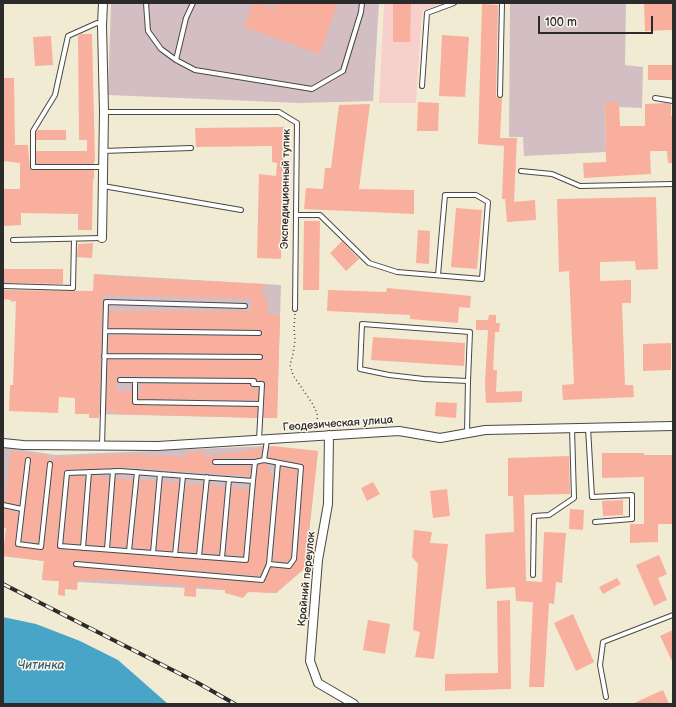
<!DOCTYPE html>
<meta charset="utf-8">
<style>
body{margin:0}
#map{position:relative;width:676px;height:707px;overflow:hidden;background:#f2ebd3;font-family:"Balsamiq Sans",sans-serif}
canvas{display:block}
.frame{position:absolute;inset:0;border:4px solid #2b2b2b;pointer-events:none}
.scale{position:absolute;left:538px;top:16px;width:115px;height:18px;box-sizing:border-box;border:2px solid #2b2b2b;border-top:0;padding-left:5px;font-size:12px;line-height:14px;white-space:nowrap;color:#2b2b2b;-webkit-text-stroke:3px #fbf7ec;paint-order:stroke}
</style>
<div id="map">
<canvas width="676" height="707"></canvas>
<div class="frame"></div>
<div class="scale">100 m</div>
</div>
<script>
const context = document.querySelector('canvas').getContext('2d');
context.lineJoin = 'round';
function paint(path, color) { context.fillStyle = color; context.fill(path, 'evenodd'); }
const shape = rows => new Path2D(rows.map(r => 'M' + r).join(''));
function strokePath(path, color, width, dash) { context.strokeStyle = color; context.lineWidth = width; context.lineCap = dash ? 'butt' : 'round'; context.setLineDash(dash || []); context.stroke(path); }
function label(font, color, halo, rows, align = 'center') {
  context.font = font + ' "Balsamiq Sans",sans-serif'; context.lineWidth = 3; context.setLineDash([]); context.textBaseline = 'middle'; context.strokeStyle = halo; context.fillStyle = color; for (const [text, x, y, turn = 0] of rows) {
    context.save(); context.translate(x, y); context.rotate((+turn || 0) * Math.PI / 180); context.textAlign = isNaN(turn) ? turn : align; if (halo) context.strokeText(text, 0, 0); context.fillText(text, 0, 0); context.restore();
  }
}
paint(shape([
 [384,3,444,3,422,11,416,103,379,103]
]), '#f7d0cc');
paint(shape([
 [111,3,379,3,373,101,300,103,108,95],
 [510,3,626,3,625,65,643,67,642,108,619,107,619,102,605,103,606,152,524,156,523,137,509,137],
 [94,274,281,285,277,418,90,414],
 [267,446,318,451,305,568,276,593,42,580,44,561,3,556,6,528,3,527,3,447,56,455]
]), '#d2bec3');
paint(shape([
 [3,617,36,624,80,641,118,660,168,704,4,704,3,703]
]), '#49a5c7');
paint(shape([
 [253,3,258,3,274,9,276,3,338,3,320,54,244,27],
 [393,3,411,3,410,42,393,42],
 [644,3,673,3,673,30,645,31],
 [482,4,498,5,496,95,497,98,502,98,500,138,517,138,514,202,535,200,536,220,507,222,505,199,502,199,504,146,478,144],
 [81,34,92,34,95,161,94,162,94,164,36,164,36,151,87,151,87,140,79,140,78,36],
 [442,35,469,37,465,97,439,96],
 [51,36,53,65,35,66,33,37],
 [648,65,673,65,673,80,648,80],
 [3,78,14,78,15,145,28,145,30,169,33,170,94,170,94,179,93,179,92,230,78,230,78,214,21,213,21,225,3,226,3,189,20,189,20,163,3,161],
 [418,102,439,103,438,131,417,131],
 [605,102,619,102,620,126,645,126,645,104,666,103,671,104,671,116,673,116,673,163,668,163,667,151,650,151,651,174,584,178,583,163,606,162],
 [370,104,359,189,414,190,414,214,304,209,306,188,323,189,325,168,331,168,339,105],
 [284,127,281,259,257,258,259,174,276,176,277,163,272,162,272,146,196,147,195,128],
 [38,130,66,130,66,140,36,140,36,132],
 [656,197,658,269,636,270,635,261,600,262,600,281,631,280,631,303,622,303,625,385,633,385,634,397,563,400,562,385,574,384,569,271,559,272,557,199],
 [456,208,482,210,477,269,451,267],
 [304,221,320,221,319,290,303,290],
 [418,230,430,231,429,264,416,263],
 [342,241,359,259,346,271,330,253],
 [93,243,92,258,77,257,78,244],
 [3,269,63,269,63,284,3,283],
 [94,274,105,275,105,276,264,284,262,291,268,304,267,314,280,315,277,418,264,418,265,383,263,381,257,380,257,379,254,378,120,376,117,377,116,391,132,391,132,404,135,405,257,407,257,418,114,414,114,411,106,411,108,360,260,360,263,359,263,357,262,354,260,354,108,353,109,335,259,336,262,335,262,333,261,330,259,330,109,328,109,311,250,311,252,299,104,295,104,299,102,302,99,418,89,418,89,414,75,414,75,398,59,397,58,413,9,411,10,385,13,385,16,301,11,302,11,300,3,299,3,290,93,291],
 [387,288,471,296,470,308,459,307,458,323,410,319,410,315,327,311,328,290,386,292],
 [489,315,496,315,496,323,500,323,499,332,495,332,493,370,497,370,496,392,522,391,522,402,486,403,485,384,488,330,476,330,476,320,488,320],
 [373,337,465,343,464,366,371,360],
 [671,343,671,370,643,371,643,344],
 [141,384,250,384,252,387,258,388,258,400,138,399,138,392,141,392],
 [436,402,457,403,456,418,435,416],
 [273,446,318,451,305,568,276,593,248,592,243,598,225,593,225,590,196,586,196,597,184,596,185,585,96,579,93,581,78,579,77,590,65,589,65,596,58,595,59,581,42,580,44,561,3,556,6,528,3,527,3,509,4,509,18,512,15,544,16,547,41,550,44,549,53,464,53,462,51,461,48,461,47,464,38,543,22,541,31,460,31,458,29,457,26,457,25,459,19,505,5,502,11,451,48,456,48,458,123,454,186,457,187,452,205,451,204,457,262,448,261,457,255,458,215,458,212,461,212,464,215,466,251,466,250,476,124,467,66,470,64,473,57,546,58,549,60,549,247,563,249,560,258,465,264,464,268,464,268,469,273,476,266,563,260,576,76,561,73,562,73,564,74,567,76,567,263,583,265,581,271,568,290,569,297,560,304,467,303,465,302,464,268,457,270,447],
 [602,453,644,453,644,455,673,455,673,524,658,524,658,542,630,543,630,524,644,524,644,477,602,478],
 [569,456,570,494,524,495,526,581,542,582,544,532,566,533,562,583,556,582,554,604,549,603,544,687,529,687,533,602,516,601,515,587,486,589,485,534,514,532,513,496,508,496,508,458],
 [281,467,297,470,291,558,287,562,273,561],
 [70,476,85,476,80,544,64,543],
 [92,476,109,477,104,546,87,545],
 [116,478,133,480,126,547,111,546],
 [140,480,156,481,150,549,133,548],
 [163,481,179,483,172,551,157,550],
 [373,482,380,494,367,501,361,488],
 [186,484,203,485,196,553,179,551],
 [210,485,225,487,219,554,203,553],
 [232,487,249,489,243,556,226,555],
 [447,489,450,516,433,518,430,491],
 [623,500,623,515,603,516,602,501],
 [570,509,584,510,583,530,569,529],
 [414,530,432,532,430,543,448,544,434,659,415,657,420,632,413,630,418,564,412,557],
 [659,555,667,574,658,578,667,600,654,606,636,565],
 [617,578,621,584,603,594,599,587],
 [510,600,511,689,445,691,445,674,498,673,497,601],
 [573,614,594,662,576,671,554,623],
 [368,620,390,624,385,654,363,650],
 [673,630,673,663,660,636],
 [663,690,669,704,632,704]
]), '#f8af9d');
const service = shape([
 [146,3,148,31,161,49,176,60,195,70,312,89,343,71,361,12,362,3],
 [102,25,97,23,68,36,55,95,33,131,33,167,103,167],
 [176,60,186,18,193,3],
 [422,86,427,13,454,3],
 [500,95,502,3],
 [655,98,673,101],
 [104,112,279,112,297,123,295,309],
 [103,151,191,148],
 [521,171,552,174,580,186,673,184],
 [103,186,241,210],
 [296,215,320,215,369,263,397,272,482,279,488,202,476,195,445,195,438,275],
 [13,240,102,238],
 [3,286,73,288,74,239],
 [105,331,259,333],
 [104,356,260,357],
 [120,380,254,381,253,384,262,384,259,440],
 [135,380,135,402,261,404],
 [588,428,592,497,632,495,632,519,595,522],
 [467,433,468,381,470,332,362,324,360,369,389,375,424,379,468,381],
 [102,446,106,302,245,306],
 [28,460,18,544,41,547,50,464],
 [215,462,255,462],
 [253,481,120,471,67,473,60,546,246,560,253,481,255,462,264,460,267,440],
 [3,505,22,509],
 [83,548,89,472],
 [107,549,113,471],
 [129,551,137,472],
 [153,553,160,474],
 [175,555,183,476],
 [199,556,207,477],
 [222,558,229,479],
 [76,564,262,580,269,564,289,566,294,559,301,467,264,460],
 [269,564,278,463],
 [533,575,534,516,549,515,574,498,572,428],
 [606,697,600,665,603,642,673,615]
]);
const minor = shape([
 [102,238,104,112,102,25,103,3],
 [329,435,328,504,318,560,310,661,318,683,354,704],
 [3,443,23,445,158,446,399,431,440,438,485,430,673,426]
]);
strokePath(service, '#494844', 6);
strokePath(minor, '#494844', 10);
strokePath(shape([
 [295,314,294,328,295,340,293,354,290,365,293,375,312,403,317,413,318,429]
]), '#494844', 1.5, [1, 3]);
strokePath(service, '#fff', 4);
strokePath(minor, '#fff', 8);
const rail = shape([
 [3,584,198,683,235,704]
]);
strokePath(rail, '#2b2b2b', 4);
strokePath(rail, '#fbf7ec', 2.5, [8]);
label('11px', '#2b2b2b', '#fbf7ec', [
 ["Экспедиционный тупик",286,189,-89],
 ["Геодезическая улица",338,424,-4],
 ["Крайний переулок",307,579,-84]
]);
label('italic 12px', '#375c69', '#fbf7ec', [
 ["Читинка",41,666]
]);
</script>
